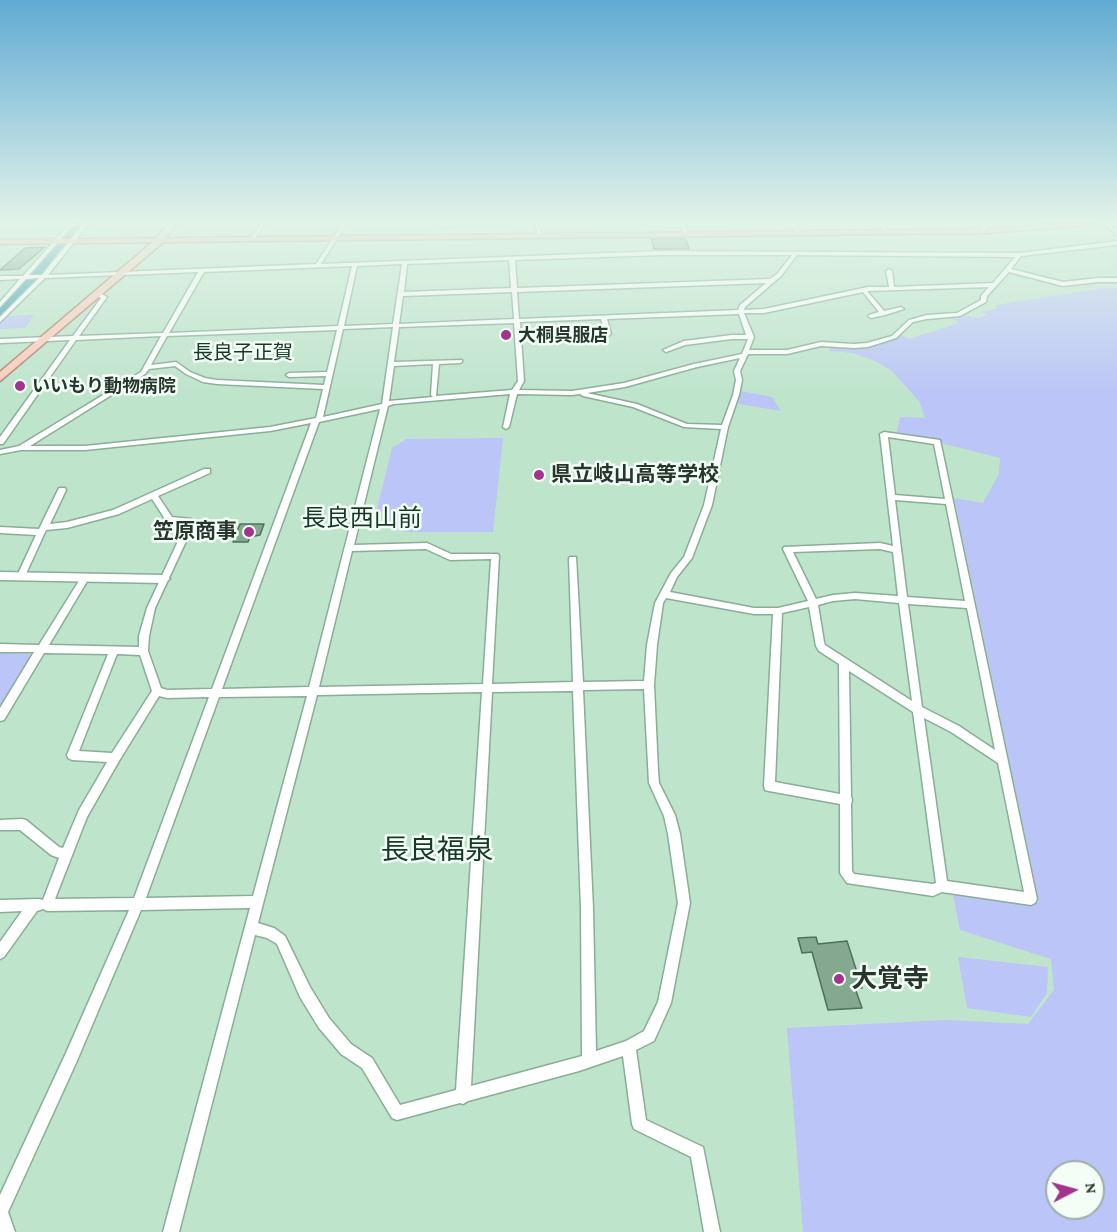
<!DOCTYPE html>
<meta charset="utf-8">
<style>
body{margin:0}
#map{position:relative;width:1117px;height:1232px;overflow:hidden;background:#bfe4cc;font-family:"Crimson Pro",serif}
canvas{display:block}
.north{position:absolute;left:1045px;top:1160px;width:60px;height:60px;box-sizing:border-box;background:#f3fef6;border:2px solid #a1aea5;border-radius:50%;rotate:84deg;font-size:16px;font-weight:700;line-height:24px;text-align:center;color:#27362c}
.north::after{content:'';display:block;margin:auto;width:21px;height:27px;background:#a4338f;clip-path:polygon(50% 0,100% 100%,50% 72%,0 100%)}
</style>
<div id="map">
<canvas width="1117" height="1232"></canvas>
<div class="north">N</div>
</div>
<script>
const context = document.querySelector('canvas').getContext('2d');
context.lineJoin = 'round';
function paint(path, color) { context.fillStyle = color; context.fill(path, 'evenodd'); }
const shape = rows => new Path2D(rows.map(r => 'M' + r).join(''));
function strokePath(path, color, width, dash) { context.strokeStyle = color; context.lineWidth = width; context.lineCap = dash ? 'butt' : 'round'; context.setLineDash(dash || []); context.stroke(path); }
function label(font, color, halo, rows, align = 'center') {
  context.font = font + ' "Crimson Pro","Noto Sans JP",serif'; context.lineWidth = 5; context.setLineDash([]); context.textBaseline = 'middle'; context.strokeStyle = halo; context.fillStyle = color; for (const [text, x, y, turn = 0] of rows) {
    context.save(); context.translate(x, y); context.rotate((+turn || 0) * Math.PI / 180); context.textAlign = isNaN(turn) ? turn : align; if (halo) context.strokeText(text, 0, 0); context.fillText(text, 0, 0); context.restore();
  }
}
paint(shape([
 [1104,288,1117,288,1117,1232,803,1232,787,1028,947,1020,1028,1024,1054,990,1051,959,960,930,953,895,1039,902,954,498,983,503,999,474,1000,458,897,432,900,417,925,418,919,401,891,370,873,360,852,353,830,351,828,346,845,347,899,334,909,339,959,323,951,317,959,315,980,318,987,314,982,312,996,309,996,305],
 [1057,1172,1093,1172,1093,1208,1057,1208],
 [34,315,25,328,0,329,0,322,7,316],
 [740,391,772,397,781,411,739,404],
 [503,438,493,532,407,532,385,527,388,517,377,509,392,448,406,439],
 [0,653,29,654,31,657,0,708],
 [958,957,1048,967,1047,993,1031,1017,967,1008]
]), '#bbc5f7');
paint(shape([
 [72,223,84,223,35,284,5,315,0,316,0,304,27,278,72,223]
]), '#349db5');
const building = shape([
 [651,239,686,239,689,249,654,249,651,239],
 [45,247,19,269,0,270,25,248,45,247],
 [240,524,264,524,260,535,250,537,248,542,233,542,240,524],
 [816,937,818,944,847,941,862,988,855,988,862,1008,828,1010,812,952,802,953,798,938,816,937]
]);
paint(building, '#85a891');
strokePath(building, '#4f715b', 1.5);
const minor = shape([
 [70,223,75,223,29,275,42,275,84,223,89,223,48,275,316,264,343,223,347,223,321,264,661,251,1020,253,1117,241,1117,245,1021,256,1011,269,1063,282,1098,278,1117,278,1117,282,1098,282,1063,286,1009,272,987,296,986,302,960,316,927,319,913,322,896,338,868,347,854,348,821,346,787,354,748,354,740,371,742,380,739,395,728,427,712,505,692,558,677,577,670,592,754,608,778,608,808,601,783,549,784,547,880,543,893,546,880,434,884,432,940,440,1037,899,1035,903,1031,905,942,892,933,896,847,883,840,873,840,804,769,791,765,790,764,786,773,614,754,614,666,598,663,603,657,645,654,685,658,771,659,783,675,815,680,834,690,903,671,1003,654,1041,636,1050,646,1120,703,1147,720,1232,704,1232,691,1157,634,1129,632,1124,623,1056,579,1071,468,1101,463,1104,460,1103,397,1120,392,1118,362,1068,341,1054,319,1028,300,997,277,944,267,938,255,935,179,1232,163,1232,250,908,141,910,76,1063,8,1212,15,1232,0,1232,0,1195,66,1053,129,910,47,911,43,909,37,911,4,957,0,959,0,942,22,911,0,912,0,900,39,899,43,900,59,858,51,855,20,830,0,830,0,820,22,819,26,820,59,847,63,848,79,810,107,762,72,760,68,758,67,755,108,654,44,653,4,720,0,721,0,708,34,652,0,652,0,644,39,645,82,576,85,575,89,578,49,645,139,647,139,636,147,608,186,524,167,522,152,499,119,514,67,528,46,530,25,576,21,579,17,576,36,535,0,533,0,527,39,529,59,488,65,488,66,490,50,524,67,522,113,510,204,469,210,469,210,473,158,496,172,517,191,519,195,522,155,608,149,636,148,651,161,688,167,690,212,689,311,423,270,431,85,450,21,450,0,454,0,450,19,446,141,372,161,336,76,340,3,444,0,444,0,437,70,340,0,343,0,339,73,336,101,298,95,294,98,292,107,297,79,336,163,333,198,272,45,278,0,322,0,317,39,278,26,279,0,307,0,302,20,279,0,280,0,276,23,276,70,223],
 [661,255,792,255,777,274,770,279,517,288,515,260,661,255],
 [797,255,1015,257,993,283,894,287,892,271,889,269,886,271,889,287,868,287,764,309,744,310,745,307,781,276,797,255],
 [509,260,511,288,404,292,407,264,509,260],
 [402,264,393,324,344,326,357,266,402,264],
 [352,266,338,326,169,333,204,272,352,266],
 [766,283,740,305,738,310,519,319,517,292,766,283],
 [989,287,981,296,981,300,957,313,927,315,909,320,892,336,867,343,854,344,821,342,787,350,749,350,754,337,744,313,764,313,863,292,879,312,869,315,868,316,871,318,885,315,904,309,901,307,884,311,867,291,989,287],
 [512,292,514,319,399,324,403,296,512,292],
 [739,314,746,335,732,335,684,341,663,350,666,352,685,345,732,339,748,339,742,354,694,364,624,383,572,391,519,390,524,381,520,322,601,319,605,334,608,336,611,334,607,319,739,314],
 [514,323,518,381,512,390,436,396,439,364,460,363,462,362,462,360,394,362,399,327,514,323],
 [393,327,382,404,323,417,343,329,393,327],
 [337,330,327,372,289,373,286,375,289,377,326,376,324,385,217,380,205,378,190,372,176,362,151,365,167,336,337,330],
 [740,358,734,371,736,380,733,395,722,425,687,424,637,404,587,393,625,387,697,367,740,358],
 [433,364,431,395,433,397,389,401,394,366,433,364],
 [175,366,186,374,203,382,217,384,323,389,316,418,270,427,85,446,30,446,145,374,149,369,175,366],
 [510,394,503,427,506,429,509,427,517,394,572,395,580,394,583,396,633,407,684,427,721,429,704,505,684,557,671,573,655,603,647,645,644,681,583,682,576,557,570,557,569,559,573,682,492,684,499,556,498,554,451,554,427,543,354,545,388,406,394,404,510,394],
 [380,409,309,687,222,689,319,422,380,409],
 [888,437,934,444,945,499,895,495,888,437],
 [895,500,946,504,965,601,907,597,895,500],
 [426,549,450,560,491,559,483,684,319,687,352,551,426,549],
 [880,549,893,552,898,596,855,593,833,595,816,599,793,552,880,549],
 [855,599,899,603,912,701,825,645,824,642,818,605,833,601,855,599],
 [908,604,967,608,995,750,959,726,922,707,908,604],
 [809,607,816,646,819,651,839,664,840,794,775,782,782,613,809,607],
 [117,654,140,655,152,691,112,753,79,751,117,654],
 [849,671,913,712,936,883,933,884,854,874,852,871,851,804,852,800,851,796,849,671],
 [644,689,649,783,664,816,668,834,678,903,658,1002,644,1031,626,1041,596,1051,593,909,583,690,644,689],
 [573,691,581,909,582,1056,471,1086,492,692,573,691],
 [482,692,456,1090,400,1105,372,1058,351,1044,329,1018,310,987,285,936,274,928,258,923,317,695,482,692],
 [159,696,167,698,209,697,134,898,55,899,87,817,119,761,159,696],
 [307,696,253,896,146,898,219,697,307,696],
 [924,718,951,732,998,763,1024,892,947,881,924,718],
 [261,223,265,223,253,241,249,241,249,240,261,223],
 [457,223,510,223,508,224,437,226,435,225,437,224,457,223],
 [535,223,539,223,542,237,538,236,535,223],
 [679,223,683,223,689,236,685,236,679,223],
 [878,223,882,223,889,232,889,233,885,233,878,223],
 [978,223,983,223,989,231,989,232,985,232,978,223],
 [1103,223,1108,223,1117,231,1117,235,1103,223]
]);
const tertiary = shape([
 [789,223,795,223,801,234,797,234,789,223],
 [0,572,164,575,170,579,164,583,0,580,0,572]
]);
const primary = shape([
 [169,223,177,223,161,244,0,381,0,372,155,240,169,223]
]);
const trunk = shape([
 [1060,223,1096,223,1092,225,987,233,0,244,0,240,987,229,1060,223]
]);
strokePath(minor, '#89ad96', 3);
strokePath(tertiary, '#89ad96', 3);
strokePath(primary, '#b1816e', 3);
strokePath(trunk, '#b1816e', 3);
paint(minor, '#fff');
paint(tertiary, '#fff');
paint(primary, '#fdcbbe');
paint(trunk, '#fcbaa8');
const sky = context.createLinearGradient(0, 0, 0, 395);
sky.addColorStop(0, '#60abd4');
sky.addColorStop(0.56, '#e2f3e8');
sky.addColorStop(1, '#e2f3e800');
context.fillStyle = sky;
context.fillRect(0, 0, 1117, 395);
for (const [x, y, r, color] of [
 [506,335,6,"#a4338f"],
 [20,386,6,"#a4338f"],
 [539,475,6,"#a4338f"],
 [249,532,6,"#a4338f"],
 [839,979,6,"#a4338f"]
]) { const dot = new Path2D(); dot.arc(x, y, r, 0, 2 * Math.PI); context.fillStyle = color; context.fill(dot); strokePath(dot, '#f3fef6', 2); }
label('bold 18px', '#27362c', '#f3fef6', [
 ["大桐呉服店",518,335],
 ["いいもり動物病院",32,386]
], 'left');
label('20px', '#173825', '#f3fef6', [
 ["長良子正賀",243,353]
]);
label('bold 21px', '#27362c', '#f3fef6', [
 ["県立岐山高等学校",551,475],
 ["笠原商事",237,532,"right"]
], 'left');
label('24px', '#173825', '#f3fef6', [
 ["長良西山前",362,519]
]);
label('bold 26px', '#27362c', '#f3fef6', [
 ["大覚寺",851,979]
], 'left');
label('28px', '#173825', '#f3fef6', [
 ["長良福泉",437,850]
]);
</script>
